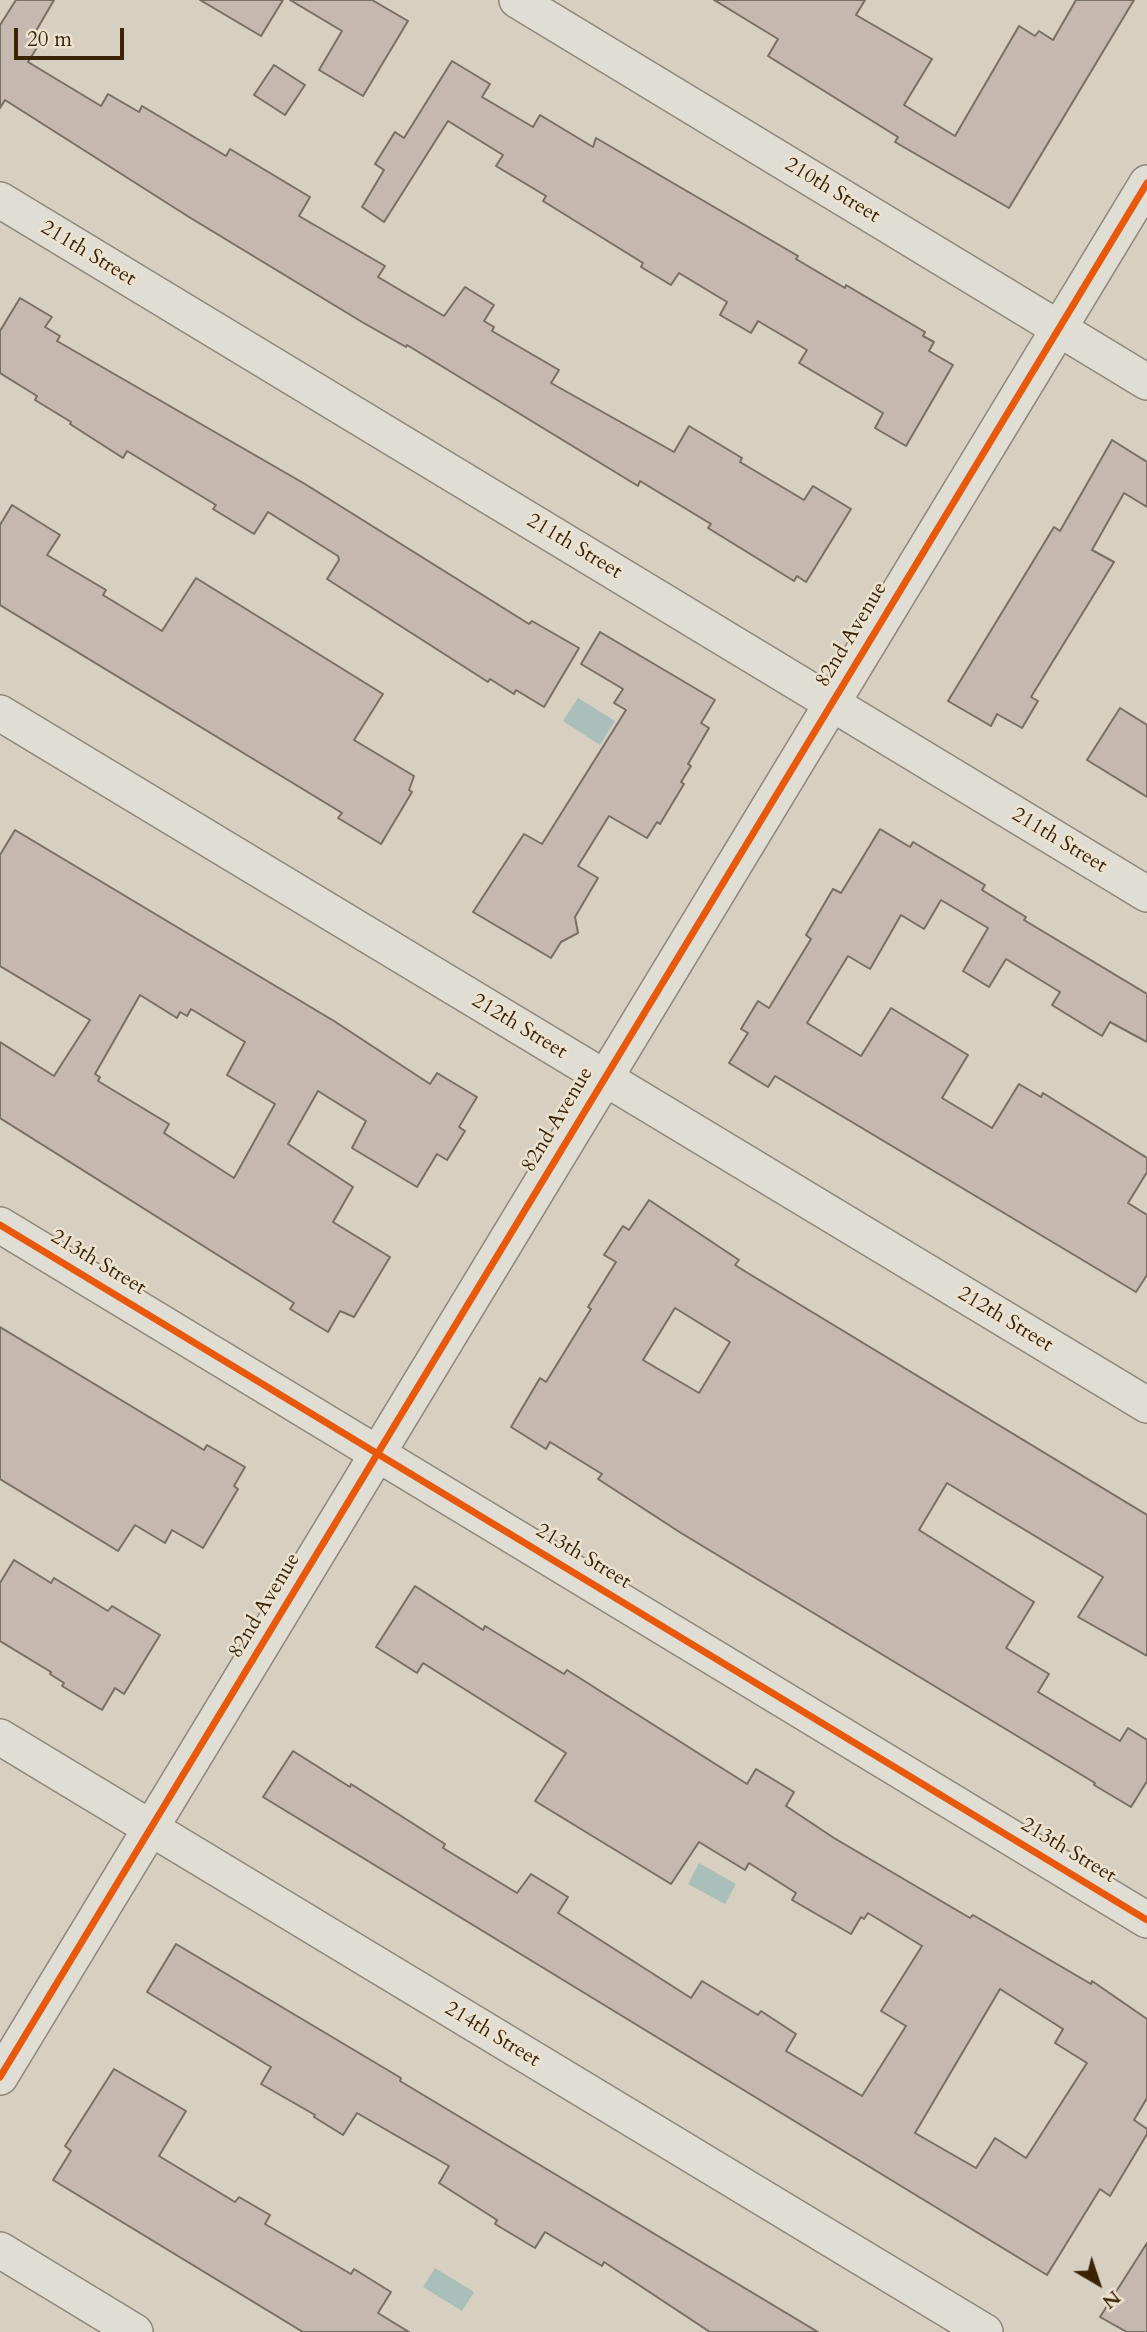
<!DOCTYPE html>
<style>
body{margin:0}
#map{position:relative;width:1147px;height:2332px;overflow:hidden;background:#d7d0c0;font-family:Cardo,serif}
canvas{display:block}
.north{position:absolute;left:1063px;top:2248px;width:70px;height:70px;-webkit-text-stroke:5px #ebe2d0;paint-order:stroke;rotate:141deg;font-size:19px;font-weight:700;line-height:28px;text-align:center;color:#3b2306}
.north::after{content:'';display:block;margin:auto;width:24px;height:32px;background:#3b2306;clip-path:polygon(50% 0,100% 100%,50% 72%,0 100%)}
.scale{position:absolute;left:14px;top:28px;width:110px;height:32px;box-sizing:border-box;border:4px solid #3b2306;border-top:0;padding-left:9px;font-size:21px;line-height:24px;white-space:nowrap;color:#3b2306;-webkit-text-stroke:5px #ebe2d0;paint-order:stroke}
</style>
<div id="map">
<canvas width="1147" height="2332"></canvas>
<div class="north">N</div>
<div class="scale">20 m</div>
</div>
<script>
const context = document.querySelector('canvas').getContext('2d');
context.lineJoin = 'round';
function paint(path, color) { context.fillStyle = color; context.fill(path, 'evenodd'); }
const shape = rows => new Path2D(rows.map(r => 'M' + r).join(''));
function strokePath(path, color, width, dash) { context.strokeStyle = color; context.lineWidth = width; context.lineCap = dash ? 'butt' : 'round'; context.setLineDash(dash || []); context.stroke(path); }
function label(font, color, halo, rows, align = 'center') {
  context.font = font + ' Cardo,serif'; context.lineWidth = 5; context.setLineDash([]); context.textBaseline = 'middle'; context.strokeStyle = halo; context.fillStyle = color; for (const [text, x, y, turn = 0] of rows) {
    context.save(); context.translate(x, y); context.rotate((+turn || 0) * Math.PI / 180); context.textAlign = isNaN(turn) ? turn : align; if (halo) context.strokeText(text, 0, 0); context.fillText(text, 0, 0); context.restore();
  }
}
paint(shape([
 [578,698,615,721,600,745,563,721],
 [699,1863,736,1884,725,1904,688,1884],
 [435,2268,474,2292,462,2311,423,2287]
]), '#aabeba');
const building = shape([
 [16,0,54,0,33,36,41,41,28,62,101,106,108,94,139,112,142,106,226,156,230,149,310,197,299,216,385,266,378,277,444,316,465,287,494,305,484,321,494,327,492,331,559,370,551,383,674,452,689,426,742,458,740,462,804,500,813,486,851,509,806,582,797,576,794,581,708,528,711,524,640,481,638,486,407,345,406,347,362,322,189,217,5,100,0,108,0,25,16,0],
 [200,0,283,0,261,36,200,0],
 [290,0,372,0,408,21,363,96,319,70,342,31,290,0],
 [714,0,865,0,856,15,932,59,904,105,955,136,1019,26,1035,36,1039,31,1053,40,1076,0,1134,0,1009,208,895,142,898,137,768,56,778,39,714,0],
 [452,61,490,84,482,97,533,127,540,115,593,147,596,138,798,256,796,259,845,288,846,285,925,332,923,336,934,342,929,351,953,365,906,446,875,428,883,413,799,363,807,350,758,321,751,333,720,315,727,302,679,273,671,285,641,267,643,263,543,201,546,196,496,166,503,155,448,121,384,222,362,207,384,170,375,164,395,132,404,138,452,61],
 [274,65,305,85,285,115,254,95,274,65],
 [20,298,52,317,45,327,60,336,57,341,305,484,529,624,532,621,579,648,544,707,516,690,514,694,490,679,488,682,327,579,339,560,338,556,268,512,254,534,213,509,216,505,127,451,123,458,70,424,71,422,35,400,37,396,0,373,0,331,20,298],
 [1112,440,1147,462,1147,507,1124,493,1092,550,1114,562,1031,697,1038,701,1022,728,997,714,991,726,948,701,1054,527,1060,531,1112,440],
 [12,505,60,535,47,555,106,590,103,595,162,631,196,578,383,694,354,740,414,776,409,790,412,792,381,844,338,818,342,813,329,805,0,605,0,525,12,505],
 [600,632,715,700,701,723,709,728,688,764,691,766,681,782,684,784,660,824,657,822,647,838,609,816,578,866,598,878,575,917,578,933,561,942,551,958,473,912,524,834,542,844,626,710,614,703,623,689,581,664,600,632],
 [1120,708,1147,725,1147,797,1087,760,1120,708],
 [880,829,910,847,913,842,985,885,982,890,1026,917,1024,920,1147,994,1147,1042,1110,1022,1102,1036,1052,1005,1060,992,1006,959,989,987,963,971,988,928,941,900,924,929,901,915,870,969,848,956,807,1023,861,1056,891,1008,968,1055,942,1098,992,1128,1019,1084,1041,1097,1043,1093,1147,1158,1147,1172,1128,1203,1147,1215,1147,1275,1136,1292,775,1076,768,1087,729,1063,748,1033,741,1029,758,1001,769,1008,811,939,806,935,833,889,841,893,880,829],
 [15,830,334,1021,430,1084,437,1073,477,1097,459,1127,465,1131,447,1160,437,1154,417,1187,352,1148,366,1121,318,1091,288,1144,353,1187,333,1222,390,1257,354,1317,340,1311,328,1332,290,1309,294,1303,0,1118,0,1042,54,1076,90,1020,0,966,0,855,15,830],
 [140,995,177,1018,180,1012,187,1016,191,1009,245,1042,227,1075,275,1104,234,1178,164,1133,169,1124,98,1081,100,1077,95,1074,140,995],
 [649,1200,739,1260,735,1265,751,1275,1147,1515,1147,1656,1078,1617,1103,1577,947,1483,919,1530,1034,1602,1006,1648,1049,1674,1038,1692,1120,1741,1128,1728,1147,1740,1147,1781,1131,1807,1094,1785,1095,1783,681,1533,598,1479,602,1474,550,1442,546,1449,511,1427,540,1378,546,1382,591,1309,588,1307,616,1262,604,1255,623,1226,629,1230,649,1200],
 [675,1308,730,1342,699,1393,643,1360,675,1308],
 [0,1327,204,1450,207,1445,245,1467,234,1486,238,1489,203,1548,172,1530,165,1543,135,1525,118,1551,0,1479,0,1327],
 [14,1560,51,1583,54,1578,108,1611,112,1606,160,1635,124,1694,115,1688,102,1710,62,1686,64,1683,50,1674,51,1672,0,1641,0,1583,14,1560],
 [415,1586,483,1630,485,1626,564,1674,567,1670,747,1784,756,1769,794,1792,786,1806,834,1838,970,1918,973,1915,1091,1984,1092,1981,1147,2019,1147,2098,1134,2120,1147,2129,1147,2134,1110,2196,1100,2189,1047,2275,263,1797,293,1751,350,1787,351,1784,445,1844,443,1848,517,1893,531,1874,568,1897,558,1913,691,1998,702,1981,758,2015,761,2011,796,2034,786,2051,862,2096,906,2026,881,2011,922,1946,868,1913,864,1919,861,1917,851,1934,792,1900,796,1893,749,1863,745,1870,699,1842,671,1884,535,1801,566,1753,423,1663,417,1673,376,1647,415,1586],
 [1000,1989,1063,2029,1055,2043,1087,2063,1026,2158,995,2138,976,2168,915,2133,1000,1989],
 [176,1944,401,2078,400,2081,818,2332,710,2332,604,2262,602,2266,545,2232,535,2248,495,2224,497,2220,439,2183,449,2166,357,2113,343,2135,314,2117,315,2115,261,2084,271,2067,147,1992,176,1944],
 [114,2069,186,2111,159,2156,235,2202,239,2197,270,2215,265,2224,351,2274,354,2269,391,2292,378,2313,409,2332,303,2332,53,2180,71,2151,65,2146,114,2069],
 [1147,2243,1147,2332,1127,2332,1100,2317,1147,2243]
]);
paint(building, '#c6b8ae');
strokePath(building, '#787063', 2);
const minor = shape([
 [517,0,1147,382],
 [0,200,1147,894],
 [0,713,1147,1405],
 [0,1225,1147,1920],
 [0,1737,985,2332],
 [0,2077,1147,183],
 [0,2250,135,2332]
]);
strokePath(minor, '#8f877b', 38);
strokePath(minor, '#e0ddd5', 35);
strokePath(shape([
 [0,1225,1147,1920],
 [0,2077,1147,183]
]), '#e8590c', 7);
label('21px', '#3b2306', '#ebe2d0', [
 ["210th Street",832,191,31],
 ["211th Street",88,254,31],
 ["211th Street",574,547,31],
 ["82nd Avenue",852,635,-59],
 ["211th Street",1059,841,31],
 ["212th Street",519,1027,31],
 ["82nd Avenue",558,1120,-59],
 ["213th Street",98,1263,31],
 ["212th Street",1005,1320,31],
 ["213th Street",583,1557,31],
 ["82nd Avenue",265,1606,-59],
 ["213th Street",1068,1851,31],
 ["214th Street",492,2035,31]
]);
</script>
